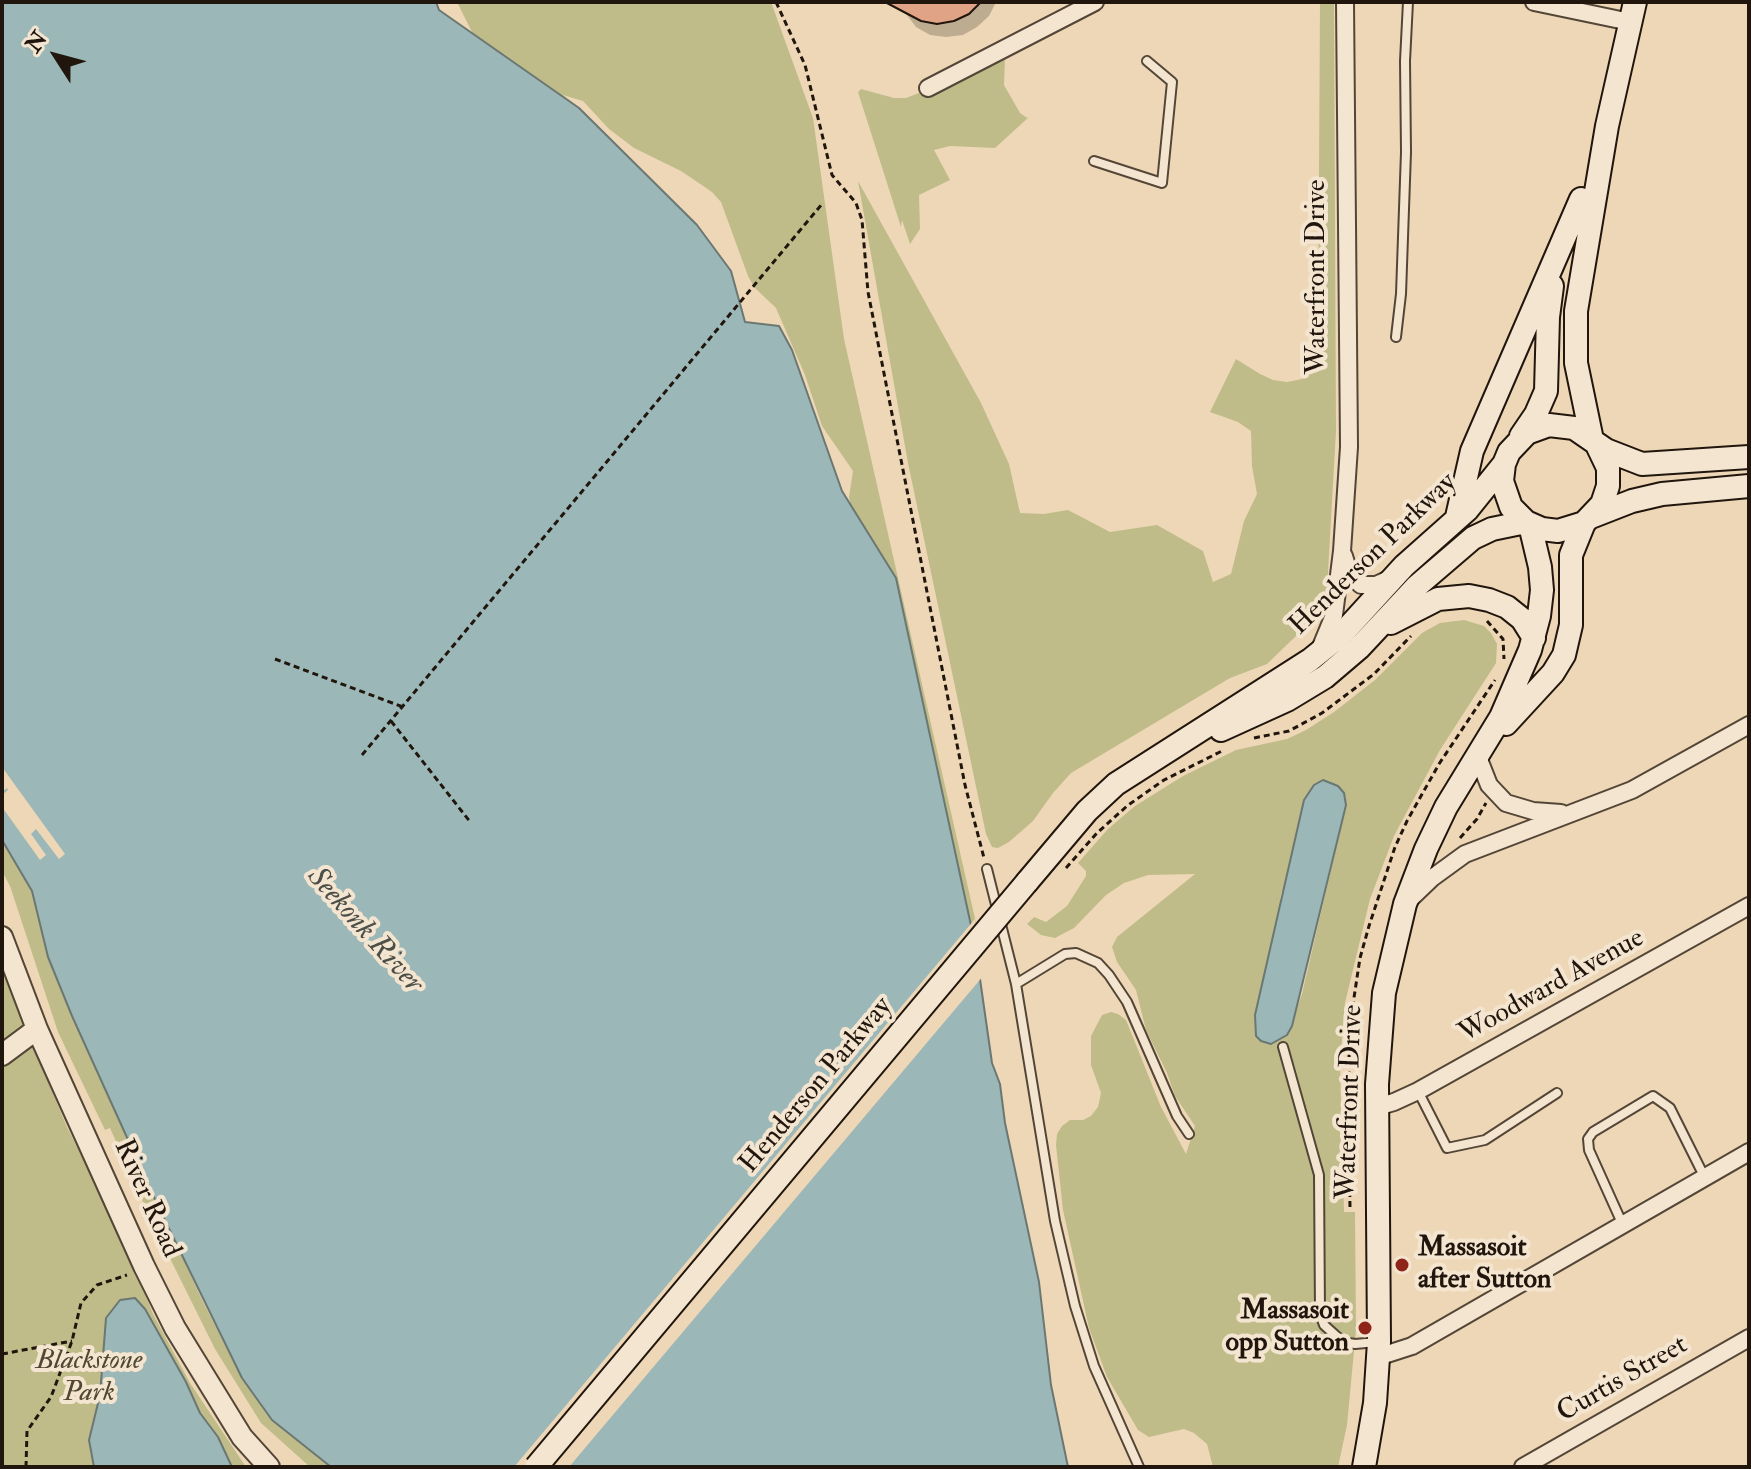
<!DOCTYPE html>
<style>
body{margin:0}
#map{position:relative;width:1751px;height:1469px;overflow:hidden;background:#eed7b6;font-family:"IM FELL Double Pica",serif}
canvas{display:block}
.frame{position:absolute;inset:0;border:4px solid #21160d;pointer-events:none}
.north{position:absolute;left:16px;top:16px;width:80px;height:80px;-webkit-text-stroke:6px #f4e5d0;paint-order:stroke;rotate:306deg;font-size:22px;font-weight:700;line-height:32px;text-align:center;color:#21160d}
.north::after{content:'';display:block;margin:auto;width:28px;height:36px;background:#21160d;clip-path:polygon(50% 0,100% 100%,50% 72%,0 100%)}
</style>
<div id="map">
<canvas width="1751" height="1469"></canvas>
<div class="frame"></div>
<div class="north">N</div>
</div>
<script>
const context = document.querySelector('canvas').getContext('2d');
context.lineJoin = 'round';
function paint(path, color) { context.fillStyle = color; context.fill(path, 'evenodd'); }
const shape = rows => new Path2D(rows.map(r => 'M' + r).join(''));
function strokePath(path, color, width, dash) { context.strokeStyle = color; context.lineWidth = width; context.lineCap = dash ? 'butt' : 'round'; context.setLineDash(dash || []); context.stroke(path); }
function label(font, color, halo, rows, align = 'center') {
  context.font = font + ' "IM FELL Double Pica",serif'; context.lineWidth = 8; context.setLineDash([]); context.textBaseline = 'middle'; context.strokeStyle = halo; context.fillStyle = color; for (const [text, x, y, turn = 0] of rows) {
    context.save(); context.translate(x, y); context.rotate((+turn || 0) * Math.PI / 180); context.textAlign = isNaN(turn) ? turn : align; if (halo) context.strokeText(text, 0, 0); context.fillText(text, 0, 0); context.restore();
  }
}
paint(shape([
 [436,2,439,10,473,34,457,2,771,2,813,118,844,339,976,923,961,937,851,509,849,497,853,471,822,426,805,375,776,308,754,287,748,276,721,202,712,192,681,171,634,148,609,129,583,101,563,95,579,108,697,225,486,184],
 [1320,2,1334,2,1336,431,1326,607,1267,664,1230,678,1071,773,1053,793,1033,821,1009,842,998,848,992,847,986,834,908,463,858,181,981,403,1009,464,1020,513,1044,514,1068,510,1110,532,1157,525,1203,551,1213,582,1231,574,1244,521,1257,494,1252,466,1251,431,1238,422,1210,412,1236,359,1260,374,1273,380,1287,382,1302,379,1310,371,1318,347],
 [1005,56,1004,85,1020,113,1027,118,1029,117,995,148,950,146,934,150,950,180,919,195,920,229,910,244,902,220,901,227,858,92,861,89,894,98,906,98,924,91,946,88,953,81],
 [1464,620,1484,626,1491,633,1497,644,1496,663,1440,750,1394,836,1370,899,1345,1003,1340,1065,1344,1212,1355,1212,1356,1330,1347,1425,1338,1467,1213,1467,1207,1444,1194,1433,1184,1429,1149,1437,1138,1430,1107,1377,1089,1328,1063,1210,1056,1145,1057,1134,1062,1126,1070,1120,1083,1120,1091,1116,1098,1107,1101,1093,1091,1065,1091,1036,1102,1015,1111,1012,1118,1014,1126,1020,1161,1107,1186,1154,1195,1126,1175,1096,1167,1073,1146,1030,1136,990,1117,962,1112,947,1117,937,1195,874,1148,875,1124,883,1106,895,1074,928,1055,938,1041,935,1027,924,1034,917,1046,922,1067,906,1086,876,1086,871,1078,863,1108,829,1135,806,1183,776,1236,750,1287,739,1306,730,1334,712,1375,680,1422,633,1440,623],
 [1323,780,1338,786,1344,793,1346,805,1302,994,1287,1035,1278,921,1281,894],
 [2,840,32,892,48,957,72,1016,202,1300,242,1378,272,1420,331,1467,310,1467,261,1423,215,1349,150,1218,110,1128,105,1130,58,1032,10,886,2,871],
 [2,971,67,1127,122,1236,153,1314,190,1383,246,1467,2,1467]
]), '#bfbc89');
const water = shape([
 [2,2,436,2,439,10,579,108,697,225,731,271,745,322,779,326,792,350,842,491,896,578,975,944,992,1063,1000,1084,1005,1123,1039,1282,1051,1385,1068,1467,331,1467,272,1420,242,1378,158,1206,72,1016,48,957,32,891,2,840,2,2],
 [1323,780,1338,786,1344,793,1346,805,1292,1026,1287,1035,1271,1044,1261,1041,1256,1036,1255,1015,1304,800,1314,785,1323,780],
 [135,1298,145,1309,186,1382,200,1413,218,1437,232,1467,94,1467,89,1440,100,1395,106,1318,120,1300,135,1298]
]);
paint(water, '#9cb7b7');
strokePath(water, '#6b7773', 2);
paint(shape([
 [2,767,65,854,59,859,36,829,31,834,46,855,40,860,2,807,2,795,8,790,7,788,2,792],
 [975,919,984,975,569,1467,514,1467]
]), '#eed7b6');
paint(shape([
 [897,2,996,2,989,16,977,27,963,35,946,37,930,35,916,27]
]), '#0003');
const building = shape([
 [885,2,981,2,969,14,954,21,937,24,921,21,885,2]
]);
paint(building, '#e0a385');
strokePath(building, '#21160d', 2);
const service = shape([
 [1094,161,1162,183,1172,82,1147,61],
 [1396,337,1401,294,1406,152,1405,61,1408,2],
 [987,869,1016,984,1055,1221,1075,1306,1094,1366,1139,1467],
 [1016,984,1065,954,1076,953,1098,963,1109,975,1127,1002,1177,1116,1189,1134],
 [1283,1047,1319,1175,1320,1314,1324,1325,1343,1342,1355,1344,1377,1342],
 [1418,1091,1447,1148,1485,1140,1557,1093],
 [1622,1223,1589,1150,1588,1139,1593,1132,1653,1096,1670,1108,1704,1176]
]);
const minor = shape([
 [1534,2,1630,22],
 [928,88,1095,2],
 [1344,556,1349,573,1361,585,1376,585,1389,579],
 [1320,649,1334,615,1342,551,1349,447,1345,2],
 [1478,757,1489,785,1506,803,1533,811,1561,813],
 [1408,901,1432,878,1465,854,1632,790,1749,725],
 [1377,1107,1394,1102,1418,1091,1749,906],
 [1378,1357,1412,1346,1749,1152],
 [1523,1467,1749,1338]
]);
const tertiary = shape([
 [2,937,37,1029,144,1266,175,1328,242,1437,269,1467],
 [2,1055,37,1029]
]);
const secondary = shape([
 [1521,436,1536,414,1546,391,1548,317,1552,286],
 [1592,440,1576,363,1576,311,1607,126,1635,2],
 [1597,445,1608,468,1608,486,1602,504,1584,523,1558,531,1542,529,1526,522,1511,507,1502,481,1504,464,1509,452,1527,433,1549,425,1574,428,1606,450,1642,464,1749,457],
 [1457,517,1472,451,1581,199],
 [1591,517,1632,501,1662,494,1749,486],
 [1391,623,1438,599,1469,596,1489,600,1507,607,1522,619,1534,638],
 [1506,724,1553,673,1564,655,1571,625,1571,555,1584,523],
 [1221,730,1287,700,1325,677,1359,648,1417,586,1473,538,1492,529,1526,522],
 [1027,882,1087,811,1116,784,1310,660,1341,635,1404,566,1467,510,1504,464],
 [1364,1467,1375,1403,1379,1342,1377,1084,1384,993,1405,904,1426,849,1446,807,1501,717,1530,650,1539,616,1542,590,1540,567,1530,525]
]);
strokePath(service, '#544637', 12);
strokePath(minor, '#544637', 20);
strokePath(tertiary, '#544637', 24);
strokePath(secondary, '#21160d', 26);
strokePath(shape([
 [776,2,805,65,832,175,856,203,862,220,868,292,965,785,984,858],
 [1487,621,1503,639,1504,659],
 [275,659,403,707],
 [391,721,471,823],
 [1254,738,1289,731,1322,713,1374,674,1411,636],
 [362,755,822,204],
 [1460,838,1477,819,1486,803],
 [1066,868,1097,833,1127,806,1164,780,1224,750],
 [1350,1207,1348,1095,1350,1024,1360,958,1369,926,1395,847,1407,821,1439,764,1495,680],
 [2,1354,72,1341],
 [26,1467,27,1431,51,1397,72,1341,81,1303,97,1285,127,1275]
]), '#21160d', 3, [6, 4]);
strokePath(service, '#f4e5d0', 8);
strokePath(minor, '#f4e5d0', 16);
strokePath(tertiary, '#f4e5d0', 20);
strokePath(secondary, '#f4e5d0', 22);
const secondaryBridge = shape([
 [536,1467,1027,882]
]);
strokePath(secondaryBridge, '#21160d', 26, []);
strokePath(secondaryBridge, '#f4e5d0', 22);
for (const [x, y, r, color] of [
 [1402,1265,8,"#8f2418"],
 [1365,1328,8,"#8f2418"]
]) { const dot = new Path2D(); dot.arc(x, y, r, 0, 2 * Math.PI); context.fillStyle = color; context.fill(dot); strokePath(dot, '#f4e5d0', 3); }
label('28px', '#21160d', '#f4e5d0', [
 ["Waterfront Drive",1318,277,-90],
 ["Henderson Parkway",1374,555,-44],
 ["Woodward Avenue",1552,987,-29],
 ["Henderson Parkway",817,1086,-50],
 ["Waterfront Drive",1351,1102,-88],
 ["River Road",146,1199,66],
 ["Curtis Street",1623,1380,-30]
]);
label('bold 28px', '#21160d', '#f4e5d0', [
 ["Massasoit",1418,1249],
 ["after Sutton",1418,1281],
 ["Massasoit",1349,1312,"right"],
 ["opp Sutton",1349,1344,"right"]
], 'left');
label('italic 28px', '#504832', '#f4e5d0', [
 ["Blackstone",89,1362],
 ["Park",89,1394]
]);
label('italic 30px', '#4c4e48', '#f4e5d0', [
 ["Seekonk River",364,931,48]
]);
</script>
